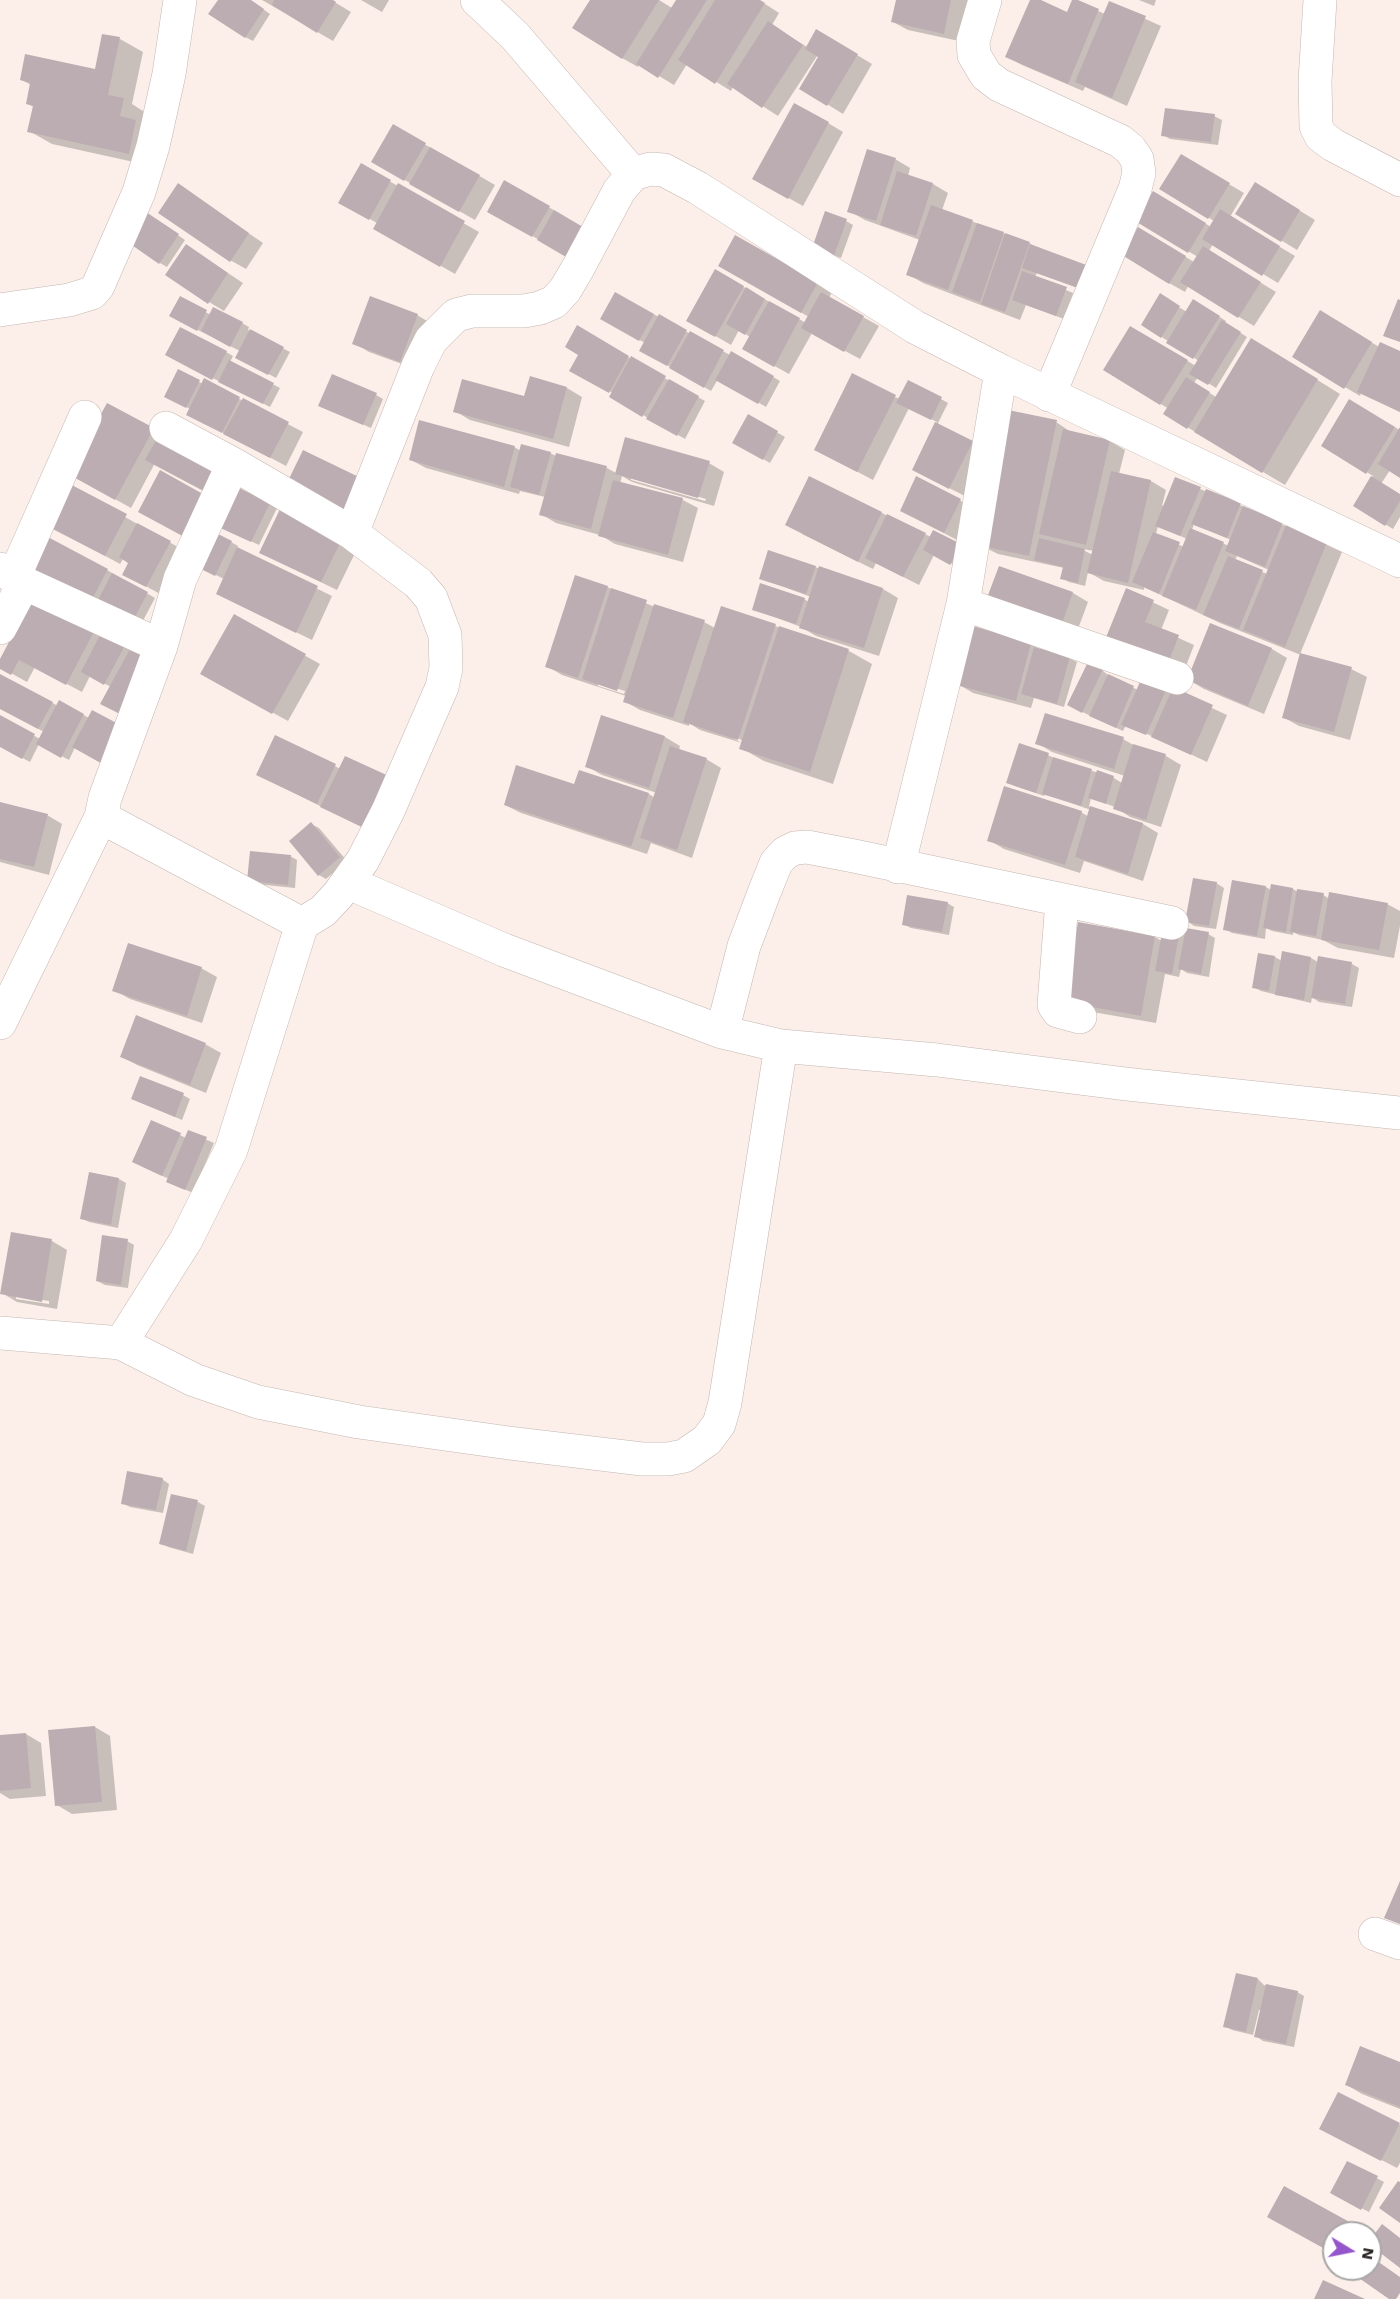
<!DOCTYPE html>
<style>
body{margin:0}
#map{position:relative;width:1400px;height:2299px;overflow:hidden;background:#fcefe9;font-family:"Work Sans",sans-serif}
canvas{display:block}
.north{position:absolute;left:1322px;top:2221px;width:60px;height:60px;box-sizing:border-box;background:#fff;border:2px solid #a9a7a6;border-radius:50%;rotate:100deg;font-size:16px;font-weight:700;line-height:24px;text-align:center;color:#272220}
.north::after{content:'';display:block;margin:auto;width:21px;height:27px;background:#9656cb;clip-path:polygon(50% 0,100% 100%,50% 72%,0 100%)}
</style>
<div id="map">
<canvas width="1400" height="2299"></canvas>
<div class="north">N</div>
</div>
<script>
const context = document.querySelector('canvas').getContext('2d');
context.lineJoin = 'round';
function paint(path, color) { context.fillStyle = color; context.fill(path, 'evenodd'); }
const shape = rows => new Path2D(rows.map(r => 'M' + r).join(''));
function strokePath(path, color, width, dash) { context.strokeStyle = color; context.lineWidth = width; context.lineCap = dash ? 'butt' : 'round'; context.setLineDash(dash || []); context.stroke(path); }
paint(shape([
 [219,0,250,0,270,14,253,41,245,37],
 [262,0,331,0,351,12,333,41],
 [361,0,389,0,382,12],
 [592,0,659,0,672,8,678,0,759,0,779,13,772,25,807,47,817,31,872,64,843,114,801,88,823,51,821,50,778,116,733,87,731,91,687,64,674,85,639,64,638,67,622,58],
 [897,0,968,0,959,41,908,30,893,22],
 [1032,0,1037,0,1068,14,1074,0,1105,14,1110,3,1161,26,1127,106,1085,87,1083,91,1022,65,1007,57],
 [1139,0,1156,0,1154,6],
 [103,35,120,39,143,52,132,104,146,113,152,166,52,144,29,131,34,107,27,103,31,85,22,80,96,71],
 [1214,116,1222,120,1218,145,1170,139,1163,135],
 [828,123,843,132,803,206,754,179],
 [393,126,495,185,475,220,373,162],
 [1181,156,1244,193,1230,217,1295,256,1278,283,1213,244,1209,251,1276,292,1254,326,1188,286,1185,292,1169,283,1154,238,1194,262,1198,257,1137,221,1169,201,1211,227,1214,221,1161,188],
 [895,159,910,168,908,176,933,184,948,193,942,210,1029,243,1041,250,1089,292,1037,273,1035,277,1073,293,1064,319,1026,305,1020,320,923,283,908,274,920,240,865,220,849,211],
 [361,165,479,232,455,274,375,228,377,223,340,202],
 [505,182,564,216,574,260,489,211],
 [1256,184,1315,220,1297,250,1237,213],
 [178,185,263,243,246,269,230,260],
 [153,218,185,240,167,267,160,263],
 [846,221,853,225,841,258,821,251],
 [735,237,832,292,829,298,879,326,860,359,812,333,789,374,744,349,750,337,739,330,731,345,688,320,716,271,806,323,809,317,720,266],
 [187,246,243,283,224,311,209,302],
 [616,294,730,355,732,353,780,381,766,407,718,379,711,391,641,350,645,343,602,318],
 [1160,296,1187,312,1194,301,1226,321,1225,323,1247,337,1216,388,1198,377,1194,383,1216,397,1274,353,1340,394,1285,485,1165,414,1169,409,1105,370,1131,328,1196,366,1199,361,1143,325],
 [180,298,211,315,242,323,249,327,248,330,290,352,276,378,237,357,240,351,178,320],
 [417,315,432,324,416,369,369,352,354,343],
 [1336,320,1379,347,1400,353,1400,412,1361,393,1360,396,1294,357],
 [577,328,705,401,685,439,611,397,613,393,571,370,580,354],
 [226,352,233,356,230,362,280,388,270,407,167,355],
 [179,371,203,384,205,381,303,432,286,466,195,418,190,409,166,396],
 [567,388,582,397,569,447,470,420,455,411,525,398],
 [376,395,383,399,371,428,327,409],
 [895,397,900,399,941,399,948,403,937,425,987,451,965,496,913,470,937,422,909,408,873,480,831,458],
 [107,405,235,488,277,508,259,545,225,529,210,499,228,503,155,463,131,508,70,474],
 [1365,410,1400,430,1400,476,1390,470,1381,484,1400,496,1400,517,1393,529,1355,506,1373,476,1323,445],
 [749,416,785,437,770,463,734,442],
 [1056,422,1071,432,1110,441,1125,450,1119,474,1151,481,1166,490,1162,506,1200,489,1240,505,1342,552,1300,654,1351,669,1367,677,1350,740,1299,726,1283,717,1301,655,1220,623,1144,587,1144,590,1104,581,1088,572,1085,586,1069,582,1062,578,1064,568,998,554,982,546],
 [1194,524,1231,540,1229,546,1192,530],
 [1158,526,1187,539,1184,547,1156,534],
 [1083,549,1094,551,1093,555,1083,550],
 [1237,556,1269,570,1267,574,1235,560],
 [514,447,521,451,550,453,556,456,557,454,607,468,616,473,709,463,724,472,714,506,632,482,622,476,620,484,681,499,698,508,683,562,615,544,600,535,556,523,541,514,545,497,520,491,519,494,426,468,411,460],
 [631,477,706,499,705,501,631,480],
 [810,478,931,537,960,546,958,567,934,555,919,585,876,563,873,569,802,534],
 [917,478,976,509,959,541,902,511],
 [67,484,185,551,162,595,140,583,130,563,123,559,120,564,61,532],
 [343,538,358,547,337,590,277,561],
 [231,542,238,546,237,549,332,596,312,640,218,594,224,579,206,570],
 [815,567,883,589,898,598,879,656,816,636,801,627,753,609,804,599,809,602,811,597,760,578],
 [1000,568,1073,593,1088,602,1075,637],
 [107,570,155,598,138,630,43,582],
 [607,587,655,607,704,622,715,628,775,626,849,651,872,664,833,784,764,761,741,748,743,741,733,735,731,737,742,743,700,730,689,723,689,726,640,710,624,701,626,696,562,675,547,666],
 [598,683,625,691,624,694,598,686],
 [1127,590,1169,610,1161,630,1194,645,1183,674,1122,649],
 [37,593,136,641,111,687,90,676,82,692,35,667,27,682,0,667,0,662],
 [234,616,320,664,288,721,202,674],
 [1211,625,1272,649,1287,658,1264,714,1204,689,1189,680],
 [1031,644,1040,650,1069,658,1077,662,1064,707,1034,698,1031,708,973,693,958,684],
 [1102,670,1109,676,1138,690,1167,687,1227,715,1207,762,1154,737,1126,725,1123,731,1076,709],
 [0,675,58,706,60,702,89,718,69,760,39,744,30,762,0,746,0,717,40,739,44,732,0,708],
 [602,717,665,737,680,746,679,750,706,759,721,768,692,858,651,843,647,854,521,813,505,805,575,786,649,794,655,798,657,793,602,775,586,766],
 [1123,739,1137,747,1166,756,1181,765,1161,827,1130,817,1115,807,1091,798,1089,807,1143,824,1158,833,1143,881,1084,861,1080,873,1004,849,989,840,1081,812,1089,817,1091,810,1045,794,1044,796,1015,786,1008,782,1048,755,1056,759,1114,778,1122,783,1125,776,1052,752,1037,743],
 [335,766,340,769,382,837,258,775],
 [0,803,47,815,62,824,49,875,0,862],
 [311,824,319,828,347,861,326,879,319,875],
 [290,856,297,860,295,888,256,884],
 [1216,883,1224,888,1216,929,1194,926,1187,921],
 [1272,886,1293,889,1298,892,1323,895,1330,899,1387,904,1400,911,1400,926,1394,958,1338,948,1323,940,1299,935,1293,932,1293,935,1272,931,1266,928,1265,939,1232,933,1225,929,1266,887,1271,890],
 [947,903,954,907,949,935,911,928,903,924],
 [1179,931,1186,935,1208,934,1215,938,1209,977,1187,973,1181,969,1179,977,1165,974,1156,1023,1081,1010,1155,937,1162,941],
 [1260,954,1275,957,1282,961,1311,958,1318,962,1352,964,1359,968,1352,1007,1319,1002,1312,997,1311,1003,1261,991,1254,987],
 [201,968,217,977,202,1023,130,999,114,990],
 [205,1044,221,1053,206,1093,137,1065,122,1057],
 [183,1095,190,1099,182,1120,140,1102],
 [189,1132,214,1143,193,1193,175,1185,169,1179,141,1166,180,1135,186,1138],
 [90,1173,119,1179,126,1183,118,1228,89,1222,81,1218],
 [12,1234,52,1241,67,1250,57,1309,17,1302,2,1293],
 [16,1296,49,1301,49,1304,16,1299],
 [127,1241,134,1245,128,1288,105,1285,97,1281],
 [162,1479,169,1484,163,1513,130,1507,122,1503],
 [172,1496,198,1502,205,1506,193,1554,168,1547,161,1543],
 [95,1727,110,1736,117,1810,72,1814,57,1805],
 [26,1734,41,1743,46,1796,10,1799,0,1793,0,1736],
 [1258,1979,1264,1985,1297,1992,1304,1996,1294,2047,1263,2041,1256,2036,1262,2010,1259,2010,1253,2035,1232,2030,1225,2026],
 [1400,2064,1400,2109,1362,2094,1347,2085],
 [1339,2094,1400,2125,1400,2163,1397,2168,1337,2137],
 [1348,2163,1384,2182,1369,2212,1332,2193],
 [1285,2188,1365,2233,1334,2233,1334,2253]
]), '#0003');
paint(shape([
 [218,0,251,0,264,9,245,38,208,14],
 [274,0,333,0,336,2,317,33,272,5],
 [590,0,659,0,622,59,572,28],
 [676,0,707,0,658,78,636,64],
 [715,0,760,0,765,3,715,84,678,60],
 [896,0,951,0,944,34,891,22],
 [1030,0,1041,0,1067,12,1072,0,1078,0,1099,9,1068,84,1005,57],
 [1109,1,1146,16,1112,98,1075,82],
 [768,21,803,45,762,108,727,84],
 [816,29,858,54,827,106,799,89,818,57,805,49],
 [102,34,120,37,108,95,124,98,120,116,136,120,129,154,27,132,33,106,26,104,30,83,20,80,25,54,95,69],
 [794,103,829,122,788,199,752,179],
 [1165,108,1215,114,1211,142,1161,136],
 [393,124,426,143,404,181,371,162],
 [430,147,480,175,459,212,409,184],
 [867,149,896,158,876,221,847,212],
 [1181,154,1230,183,1208,219,1159,189],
 [361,163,391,180,369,220,338,203],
 [897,171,933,183,916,236,880,225],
 [504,180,550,206,532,237,487,212],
 [1255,182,1300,210,1281,242,1235,214],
 [178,183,249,233,230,262,158,213],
 [398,183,465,221,440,267,373,229],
 [1153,191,1206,223,1188,253,1135,221],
 [931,205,973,220,948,290,906,275],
 [1220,209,1280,246,1262,276,1202,239],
 [554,210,583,227,566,257,537,240],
 [825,211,847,219,834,256,812,248],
 [146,212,179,234,159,264,126,241],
 [977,223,1004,232,980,302,952,292],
 [1138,227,1186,256,1169,284,1122,255],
 [1005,233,1030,242,1005,312,981,304],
 [735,235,818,282,801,313,718,266],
 [186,244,228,273,208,304,165,275],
 [1030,244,1089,266,1081,289,1022,268],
 [1203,246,1261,282,1238,318,1180,282],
 [715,269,744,286,715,337,686,321],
 [1022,271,1067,287,1056,316,1012,300],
 [746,287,765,299,745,335,726,324],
 [615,292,654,314,639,341,600,319],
 [821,292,864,316,844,352,801,328],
 [1160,293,1180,306,1161,338,1141,325],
 [180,296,207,310,197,331,169,316],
 [370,296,418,314,400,362,352,344],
 [1193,299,1220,316,1193,359,1166,343],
 [1398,299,1400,300,1400,342,1383,336],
 [769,301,800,318,774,367,742,349],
 [213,307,243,322,230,347,201,331],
 [1320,310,1372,342,1344,389,1292,357],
 [659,314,687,330,667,366,639,351],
 [1222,320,1241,332,1208,385,1189,374],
 [577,325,629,356,609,393,569,371,578,355,565,347],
 [1130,326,1188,360,1160,405,1103,370],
 [180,327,227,351,212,380,165,355],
 [250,329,284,347,268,375,235,358],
 [690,331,724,350,704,388,669,368],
 [1251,338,1318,379,1262,473,1194,432],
 [1380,342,1400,351,1400,412,1357,392],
 [731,351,774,376,758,404,715,380],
 [631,356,666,376,642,417,609,397],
 [229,360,274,383,263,404,218,382],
 [178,369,200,380,186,408,164,397],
 [852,373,896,395,857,472,814,450],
 [332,374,377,393,363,425,318,406],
 [530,376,567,387,553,439,453,412,462,379,524,396],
 [1186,377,1210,392,1187,429,1163,414],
 [204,378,240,397,222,433,186,415],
 [669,379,699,396,677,436,646,419],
 [908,380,942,397,931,420,896,403],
 [243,398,289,422,270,458,223,434],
 [1349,399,1395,427,1366,474,1321,446],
 [107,403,154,428,115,500,68,474],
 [1008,410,1057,420,1029,556,981,546],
 [748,414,778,431,763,460,732,443],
 [419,420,515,446,504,487,409,460],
 [935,422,973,441,949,489,912,470],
 [1400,427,1400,478,1378,464],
 [1063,429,1110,440,1086,545,1039,534],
 [161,431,227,467,211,495,145,460],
 [625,437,710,461,698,498,615,474],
 [521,444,551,452,539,495,510,487],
 [303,450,363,479,347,514,286,485],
 [556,453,607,466,591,529,539,515],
 [160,470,210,498,188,539,138,512],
 [1111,471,1151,480,1128,583,1087,573],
 [809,476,882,512,858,562,785,525],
 [916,476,961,499,944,533,900,511],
 [1371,476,1400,494,1400,501,1385,526,1353,506],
 [1175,477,1201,487,1180,536,1155,526],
 [613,480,683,498,668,555,598,536],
 [66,482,127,514,105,556,43,524],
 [235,486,270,503,251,542,216,526],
 [1206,489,1241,503,1227,538,1191,524],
 [1243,506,1283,522,1265,567,1225,551],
 [281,507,343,537,321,582,259,553],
 [887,514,926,533,903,577,865,558],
 [137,523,171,541,146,587,122,575,128,563,119,557],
 [1286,525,1327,542,1285,647,1243,630],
 [1190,528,1224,542,1196,610,1162,596],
 [933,530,961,544,950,565,923,550],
 [214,532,232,541,215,576,197,567],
 [1153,532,1180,542,1159,594,1132,582],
 [46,536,108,569,88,607,26,574],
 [1039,538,1085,549,1078,583,1060,579,1063,567,1034,560],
 [237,547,318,586,296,633,216,594],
 [768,550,816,566,806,594,759,579],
 [1228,556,1263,570,1239,629,1203,615],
 [819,566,883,588,864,648,799,628],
 [999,566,1073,592,1060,629,985,603],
 [112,573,148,592,130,627,94,608],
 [575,575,608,586,578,678,545,667],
 [760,583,805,598,796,624,752,610],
 [611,588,647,600,617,691,582,679],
 [1126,588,1154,600,1145,622,1179,635,1167,666,1105,640],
 [36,591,98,624,66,685,19,660,11,675,0,669,0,659],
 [654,604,705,620,673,718,623,702],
 [721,606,776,624,738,740,683,722],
 [234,614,306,654,272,714,200,674],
 [106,623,130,636,104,685,81,672],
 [1210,623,1272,648,1248,706,1187,680],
 [779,626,849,649,810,772,739,749],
 [973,626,1031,643,1016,701,956,685],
 [135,640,156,651,122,715,100,704],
 [1034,647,1070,656,1057,704,1021,694],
 [1300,653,1352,667,1334,732,1282,718],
 [1088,662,1103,669,1082,713,1067,705],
 [0,674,53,702,38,729,0,709],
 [1108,674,1134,686,1116,728,1089,716],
 [1143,675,1168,686,1146,735,1121,725],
 [1173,687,1213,705,1191,755,1151,737],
 [59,700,84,714,61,758,36,744],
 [92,710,126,728,106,766,72,747],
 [1045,713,1124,737,1114,769,1035,744],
 [0,715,35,734,22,759,0,747],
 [601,715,665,736,649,788,585,767],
 [275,735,336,764,317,804,256,775],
 [1019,743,1049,753,1036,793,1006,783],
 [1133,744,1166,754,1146,820,1113,809],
 [670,746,707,758,677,850,640,838],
 [345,756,391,777,366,829,320,807],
 [1053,757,1092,769,1081,806,1042,794],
 [516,765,574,784,579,770,649,793,631,847,504,805],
 [1097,770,1114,776,1106,804,1088,798],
 [1004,786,1082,811,1065,865,987,841],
 [0,802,48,814,34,867,0,859],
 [1090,806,1143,823,1128,874,1075,857],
 [311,822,340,857,318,876,289,841],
 [250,851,291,855,288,885,247,881],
 [1193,878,1217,882,1209,926,1185,922],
 [1232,880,1266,886,1257,936,1223,930],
 [1271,884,1293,888,1286,932,1263,928],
 [1297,889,1324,893,1316,936,1290,932],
 [1329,892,1388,903,1379,950,1321,940],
 [907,895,948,902,942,932,902,925],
 [1078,922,1155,936,1141,1016,1064,1002],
 [1163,927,1180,930,1172,974,1155,971],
 [1186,928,1209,932,1201,974,1178,969],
 [128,943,202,967,187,1016,112,991],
 [1282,951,1311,957,1304,1000,1275,995],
 [1258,953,1275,956,1269,991,1252,988],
 [1318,956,1352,962,1345,1004,1311,998],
 [136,1015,206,1043,190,1085,120,1057],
 [140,1076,184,1093,175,1117,131,1099],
 [151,1120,181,1133,162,1176,132,1162],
 [188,1130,207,1137,185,1190,166,1182],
 [89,1172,119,1178,111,1225,80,1219],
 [11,1232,52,1239,42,1302,0,1294],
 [102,1235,128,1239,121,1285,96,1281],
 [127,1471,163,1478,156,1510,121,1504],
 [171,1494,198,1500,186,1551,159,1544],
 [95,1726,102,1802,55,1806,48,1730],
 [26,1733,31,1788,0,1791,0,1735],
 [1400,1881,1400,1924,1384,1918],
 [1236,1973,1258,1978,1246,2032,1223,2027],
 [1266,1984,1298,1991,1286,2044,1254,2037],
 [1360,2046,1400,2062,1400,2107,1345,2085],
 [1338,2092,1400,2123,1381,2161,1319,2129],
 [1347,2161,1378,2176,1361,2210,1330,2193],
 [1398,2181,1400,2182,1400,2223,1379,2208],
 [1284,2186,1355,2225,1351,2233,1334,2233,1334,2254,1267,2217],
 [1382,2224,1400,2238,1400,2268,1370,2245,1370,2240],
 [1370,2256,1400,2277,1400,2293,1396,2299,1389,2299,1346,2269,1370,2269],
 [1323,2280,1365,2299,1314,2299]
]), '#bbadb1');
const minor = shape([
 [477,0,515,36,633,174],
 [985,0,973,41,974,55,986,75,999,85,1120,141,1130,149,1137,159,1139,173,1135,189,1049,395],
 [1320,0,1315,81,1316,126,1321,136,1333,145,1400,180],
 [0,310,69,300,92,293,98,286,139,192,153,146,169,74,180,0],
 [166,428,233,464],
 [352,533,418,366,431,340,456,315,472,311,524,311,540,308,554,302,565,290,578,268,619,191,633,174,650,169,664,170,698,188,915,327,1001,371,1400,561],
 [0,569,24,583,161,646],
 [14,577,85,417],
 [963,604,1177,678],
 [0,628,24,583],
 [101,817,302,924],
 [898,867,963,604,1001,371],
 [349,883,504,950,722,1032,781,1046],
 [1062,901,1054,1005,1058,1011,1080,1017],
 [0,1023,101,817,105,798,161,646,180,579,233,464,352,533,418,583,431,598,445,635,446,668,442,687,388,811,363,860,338,895,323,911,302,924,231,1150,186,1240,121,1343,0,1333],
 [722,1032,744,946,764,893,776,863,785,853,795,848,807,847,854,856,1172,923],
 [121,1343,194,1380,258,1402,359,1422,509,1443,642,1459,668,1459,684,1456,707,1440,719,1424,725,1403,781,1046,937,1060,1126,1084,1400,1113],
 [1375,1934,1400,1943]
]);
strokePath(minor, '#c3b6b1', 34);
strokePath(minor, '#fff', 33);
</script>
